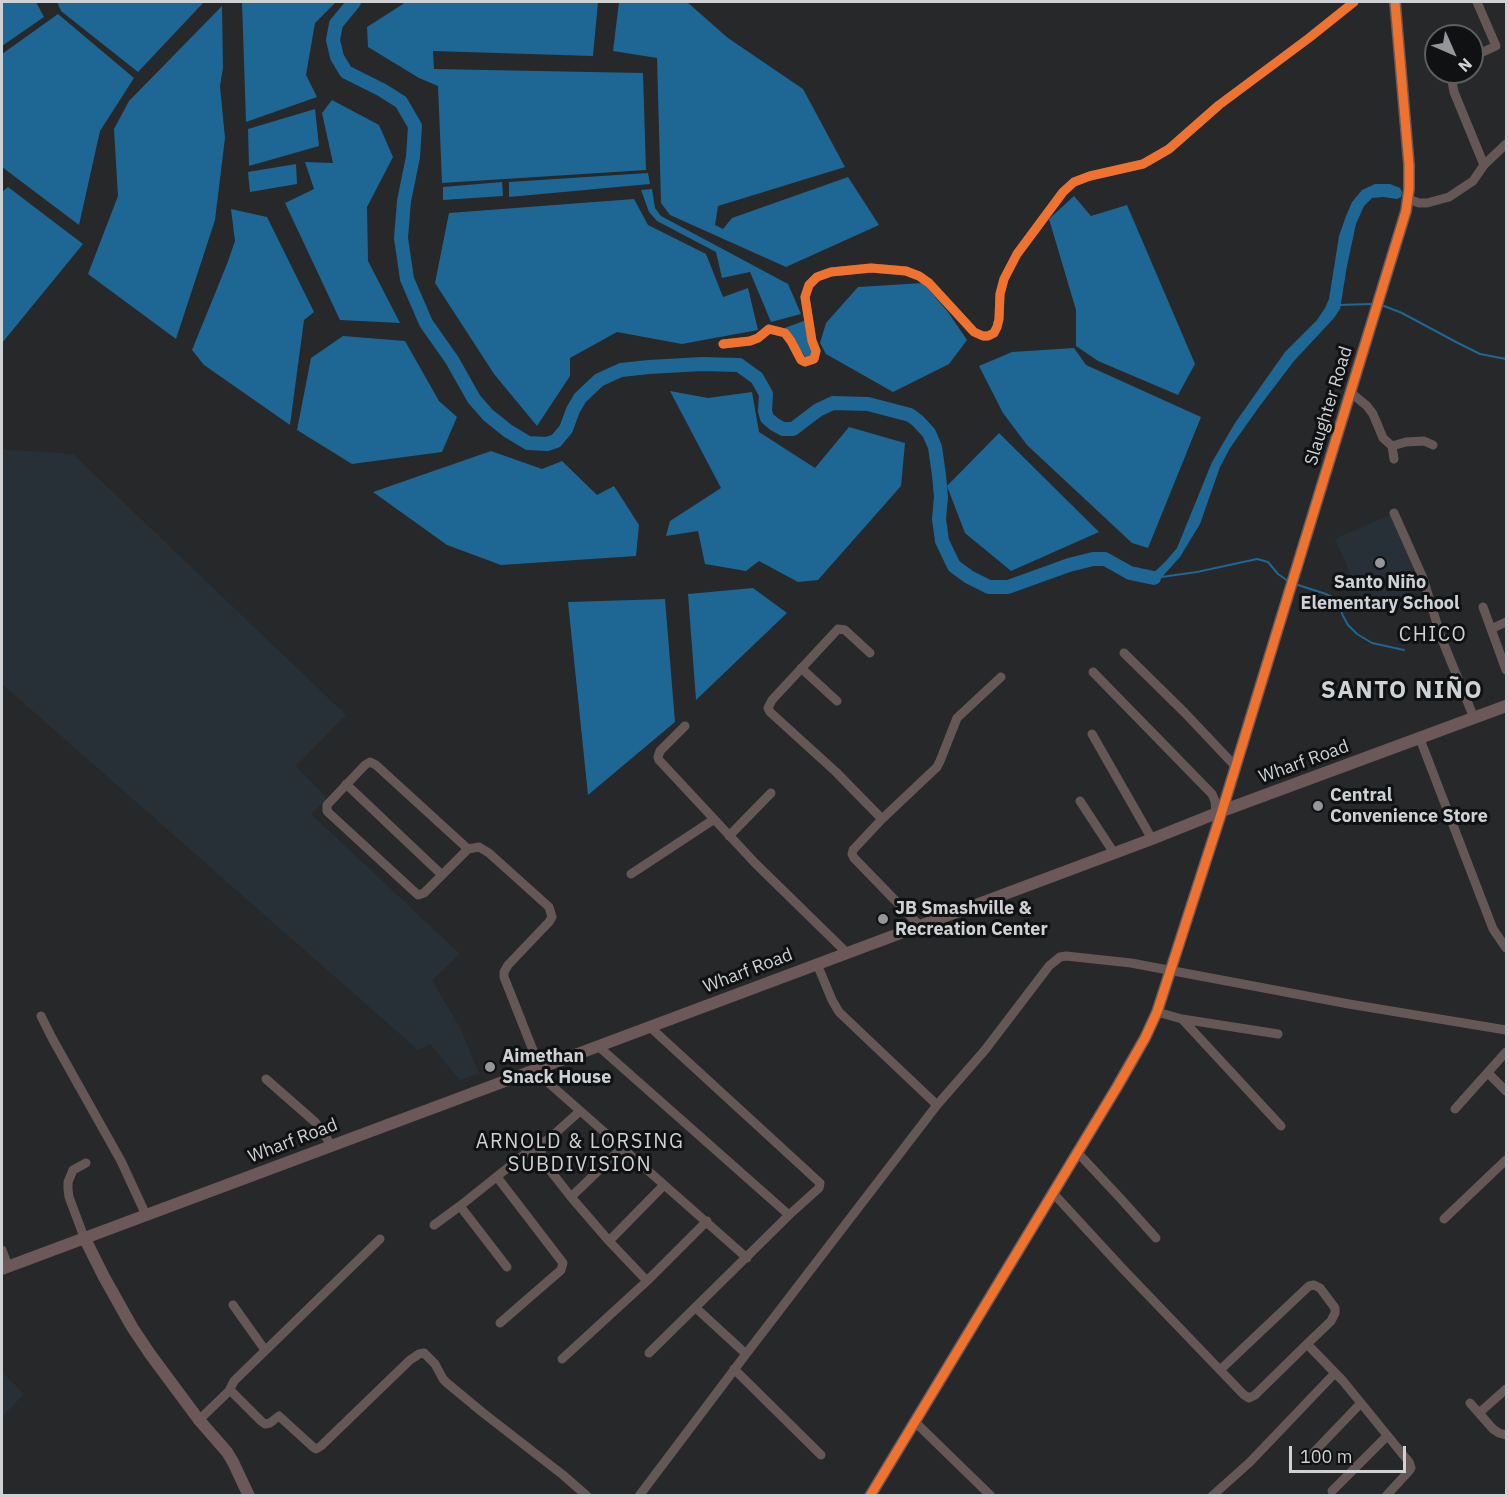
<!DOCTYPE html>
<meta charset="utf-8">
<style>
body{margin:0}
#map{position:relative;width:1508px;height:1497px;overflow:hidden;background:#26282a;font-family:"IBM Plex Sans",sans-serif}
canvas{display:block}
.frame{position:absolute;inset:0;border:3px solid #cfd2d5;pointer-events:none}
.north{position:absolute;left:1424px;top:24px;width:60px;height:60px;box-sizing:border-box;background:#0f1112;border:2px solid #5c5e60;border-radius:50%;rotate:135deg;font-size:16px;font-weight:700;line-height:24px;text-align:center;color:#cfd2d5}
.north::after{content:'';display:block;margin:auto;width:21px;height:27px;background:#949699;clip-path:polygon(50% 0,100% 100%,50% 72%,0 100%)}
.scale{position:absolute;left:1289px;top:1446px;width:117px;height:27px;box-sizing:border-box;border:3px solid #cfd2d5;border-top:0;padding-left:8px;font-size:18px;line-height:21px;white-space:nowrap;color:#cfd2d5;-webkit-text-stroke:4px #0f1112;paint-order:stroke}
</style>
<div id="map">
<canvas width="1508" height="1497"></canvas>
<div class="frame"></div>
<div class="north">N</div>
<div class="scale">100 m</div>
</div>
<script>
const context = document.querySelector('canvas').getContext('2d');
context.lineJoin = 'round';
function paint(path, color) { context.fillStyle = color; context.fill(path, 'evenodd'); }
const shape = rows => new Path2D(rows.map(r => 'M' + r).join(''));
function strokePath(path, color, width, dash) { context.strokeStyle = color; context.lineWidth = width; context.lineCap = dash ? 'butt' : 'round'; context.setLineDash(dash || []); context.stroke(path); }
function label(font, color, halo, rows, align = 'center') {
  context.font = font + ' "IBM Plex Sans",sans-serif'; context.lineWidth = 6; context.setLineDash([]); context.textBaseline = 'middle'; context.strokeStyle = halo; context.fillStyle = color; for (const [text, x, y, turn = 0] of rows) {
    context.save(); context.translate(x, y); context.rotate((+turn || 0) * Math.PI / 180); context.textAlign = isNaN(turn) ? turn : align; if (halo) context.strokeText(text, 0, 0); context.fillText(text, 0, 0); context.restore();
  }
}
paint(shape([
 [2,449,73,454,346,715,296,766,327,798,311,814,460,954,432,980,460,1028,479,1073,460,1080,430,1044,418,1050,2,684],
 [1392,514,1424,587,1367,612,1335,539],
 [2,1372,24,1394,2,1417]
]), '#283037');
paint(shape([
 [2,2,36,2,44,17,2,46],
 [57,2,204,2,138,72,61,11],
 [242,2,336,2,315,23,306,75,317,97,246,122],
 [404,2,598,2,593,56,433,51,434,69,643,73,646,170,442,183,438,86,419,78,368,47,367,27,403,4],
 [619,2,687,2,728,38,803,89,845,167,718,206,715,225,723,229,732,218,848,177,879,225,786,267,670,215,661,203,657,58,613,51],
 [222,6,223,68,220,86,225,138,215,220,176,339,88,274,118,196,114,129,129,101],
 [58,14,134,78,100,131,79,225,2,167,2,54],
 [332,100,379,125,393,157,367,207,368,261,400,323,340,320,285,203,314,189,305,162,333,163,322,113],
 [315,109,319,146,249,166,248,129],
 [296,164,297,184,250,192,248,172],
 [648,173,650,184,509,197,509,182],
 [502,182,503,196,443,200,443,187],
 [1375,184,1390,184,1400,188,1402,192,1401,197,1397,199,1383,197,1372,198,1364,206,1356,224,1347,266,1340,309,1334,318,1294,361,1259,407,1230,448,1220,467,1200,524,1180,557,1162,577,1149,577,1165,562,1177,548,1212,462,1235,423,1285,352,1317,320,1325,308,1329,299,1339,236,1346,216,1352,202,1362,190],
 [8,187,83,244,2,343,2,192],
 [652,189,655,208,661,216,788,284,801,314,771,322,750,272,722,278,716,252,657,221,649,212,641,190],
 [1074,196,1091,216,1127,205,1195,364,1178,395,1098,361,1076,346,1076,310,1049,219],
 [634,199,648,225,706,254,723,297,748,288,758,330,682,344,617,332,570,358,570,376,537,426,494,374,435,283,449,213],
 [231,209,267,217,314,312,304,320,290,425,204,365,192,350,227,264,235,241],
 [923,283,948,312,967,340,949,364,893,392,826,354,820,343,826,323,858,287],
 [812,318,816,353,807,359,795,342,779,330],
 [343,336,405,341,439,401,457,417,442,452,352,464,297,430,311,358],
 [1074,348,1086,365,1201,417,1148,548,1132,543,1027,445,1003,413,979,366,1012,352],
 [670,391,708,398,752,392,759,432,815,468,849,427,905,443,901,486,818,580,798,582,759,561,746,571,705,564,698,531,666,536,670,521,721,488],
 [999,433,1099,532,1011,571,965,533,947,486],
 [491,451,542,469,562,461,597,495,614,486,639,525,636,556,501,565,447,545,373,492],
 [753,588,787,613,696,700,688,594],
 [665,599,675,722,588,795,568,602]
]), '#1e6694');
strokePath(shape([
 [1338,305,1372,304],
 [1384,306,1402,313,1456,342,1480,354,1506,359],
 [1154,578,1197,572,1257,559,1268,562,1278,574,1288,581],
 [1298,585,1326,594,1334,598,1341,605,1342,614,1348,625,1357,634,1372,643,1404,650]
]), '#1e6694', 2);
strokePath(shape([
 [354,2,336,24,333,40,337,57,346,72,382,90,401,102,415,126,413,157,404,201,401,238,407,279,426,323,452,360,474,399,488,415,508,431,528,443,547,444,556,441,566,429,573,410,580,398,599,380,621,370,649,367,702,364,739,365,757,378,766,394,765,411,767,418,774,424,783,429,793,429,818,410,833,403,868,404,910,415,918,421,929,433,935,447,939,475,941,497,939,519,942,541,954,566,969,577,989,587,1008,587,1069,565,1093,559,1105,559,1130,573,1154,578]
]), '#1e6694', 14);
strokePath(shape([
 [1472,57,1496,46,1477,2],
 [1452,72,1451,76,1454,92,1484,165],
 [1408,199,1419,203,1427,203,1449,197,1473,181,1484,165,1506,144],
 [723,344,750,341,758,338,769,329,785,333,791,341,801,360,805,362,814,359,816,351,812,341,805,297,809,285,817,277,831,272,871,268,906,271,919,276,929,283,974,332,983,336,988,336,994,333,997,327,999,319,1000,294,1004,279,1017,254,1063,192,1074,182,1090,176,1143,164,1169,149,1219,105,1309,38,1354,2],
 [1350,392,1367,406,1373,414,1383,438,1392,446,1394,459],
 [1392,446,1406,442,1424,441,1433,445],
 [1394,513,1423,578,1441,637,1474,718],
 [1483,607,1506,670],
 [1491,629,1506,622],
 [870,653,845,630,838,629,772,700,768,708,770,712,836,772,882,819],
 [1124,653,1185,713,1236,767],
 [801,668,837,701],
 [1093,672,1212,794,1215,801,1216,814],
 [685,726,660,751,658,757,659,760,755,863,847,953],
 [1092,734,1152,839],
 [1420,739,1493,929,1506,948],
 [346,784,442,875],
 [1080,801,1114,853],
 [729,836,771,793],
 [468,849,376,765,370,762,365,765,327,805,327,811,330,814,418,895,424,893,468,849,479,847,489,853,549,907,552,917,549,922,508,965,504,972,504,977,540,1068],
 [631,874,713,820],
 [919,925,854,858,852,854,853,850,882,819,937,767,940,761,957,718,1001,677],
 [817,964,832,1000,839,1012,937,1105],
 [1157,1012,1182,1019],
 [41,1016,52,1038,121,1161,146,1215],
 [1278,1034,1182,1019,1281,1126],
 [598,1046,789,1215,819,1188,820,1183,650,1027],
 [534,1070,747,1258],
 [1488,1073,1506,1091],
 [266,1079,315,1122,325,1135,331,1146],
 [1455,1109,1506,1052],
 [542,1144,541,1155,542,1160,571,1197,609,1241,647,1281],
 [1078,1153,1121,1199,1156,1238],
 [497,1177,563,1263,561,1270,500,1323],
 [1053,1193,1123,1269,1244,1395,1246,1396,1249,1398,1255,1395,1307,1344,1331,1321,1335,1313,1335,1308,1320,1288,1314,1285,1309,1286,1220,1370],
 [571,1197,622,1148],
 [460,1206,507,1267],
 [1444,1219,1506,1160],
 [434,1225,460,1206,525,1154,550,1138,580,1111],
 [84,1237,69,1197,68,1189,68,1182,73,1170,86,1163],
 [609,1241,664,1185],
 [2,1250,8,1266],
 [233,1305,265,1350],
 [696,1308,746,1354],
 [1307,1344,1343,1381,1409,1462,1411,1468,1409,1471,1386,1496],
 [649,1353,789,1215],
 [562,1359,647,1281,707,1221],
 [734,1369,821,1455],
 [230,1390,261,1421,265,1424,270,1423,279,1416,313,1447,316,1449,321,1446,410,1360,419,1354,424,1353,435,1364,443,1379,447,1383,482,1412,563,1475,587,1496],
 [1470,1403,1493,1429,1499,1433,1506,1435],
 [1479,1413,1506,1389],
 [199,1420,229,1391,234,1381,380,1239],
 [914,1421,991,1496],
 [1314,1452,1361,1403],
 [1332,1491,1387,1436],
 [639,1496,746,1354,937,1105,985,1050,1049,966,1060,957,1066,956,1131,963,1349,1004,1506,1030],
 [1212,1496,1250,1462,1335,1373]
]), '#665757', 9);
strokePath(shape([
 [84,1237,104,1277,132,1327,150,1354,199,1420,227,1452,233,1462,249,1496],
 [2,1269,540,1068,1152,839,1222,811,1506,706],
 [870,1496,1117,1087,1145,1038,1157,1012,1222,811,1406,211,1409,189,1409,165,1395,2]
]), '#6d5859', 12);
strokePath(shape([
 [723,344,750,341,758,338,769,329,785,333,791,341,801,360,805,362,814,359,816,351,812,341,805,297,809,285,817,277,831,272,871,268,906,271,919,276,929,283,974,332,983,336,988,336,994,333,997,327,999,319,1000,294,1004,279,1017,254,1063,192,1074,182,1090,176,1143,164,1169,149,1219,105,1309,38,1354,2],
 [870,1496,1117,1087,1145,1038,1157,1012,1222,811,1406,211,1409,189,1409,165,1395,2]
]), '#ef722f', 9);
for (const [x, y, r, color] of [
 [1380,563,6,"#949699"],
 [1318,806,6,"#949699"],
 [883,919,6,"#949699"],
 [490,1067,6,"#949699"]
]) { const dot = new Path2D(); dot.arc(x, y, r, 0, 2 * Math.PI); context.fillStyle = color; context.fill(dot); strokePath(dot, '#0f1112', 2); }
label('18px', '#cfd2d5', '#0f1112', [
 ["Slaughter Road",1329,406,-73],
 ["Wharf Road",1304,762,-20],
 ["Wharf Road",748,971,-21],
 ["Wharf Road",293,1141,-21]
]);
label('bold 18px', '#cfd2d5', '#0f1112', [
 ["Santo Niño",1380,583,"center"],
 ["Elementary School",1380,604,"center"],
 ["Central",1330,796],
 ["Convenience Store",1330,817],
 ["JB Smashville &",895,909],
 ["Recreation Center",895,930],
 ["Aimethan",502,1057],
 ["Snack House",502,1078]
], 'left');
context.letterSpacing = '1.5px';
label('20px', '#cfd2d5', '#0f1112', [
 ["CHICO",1433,635],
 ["ARNOLD & LORSING",580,1142],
 ["SUBDIVISION",580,1165]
]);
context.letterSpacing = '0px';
context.letterSpacing = '1.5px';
label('bold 24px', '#cfd2d5', '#0f1112', [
 ["SANTO NIÑO",1402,691]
]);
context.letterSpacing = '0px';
</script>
